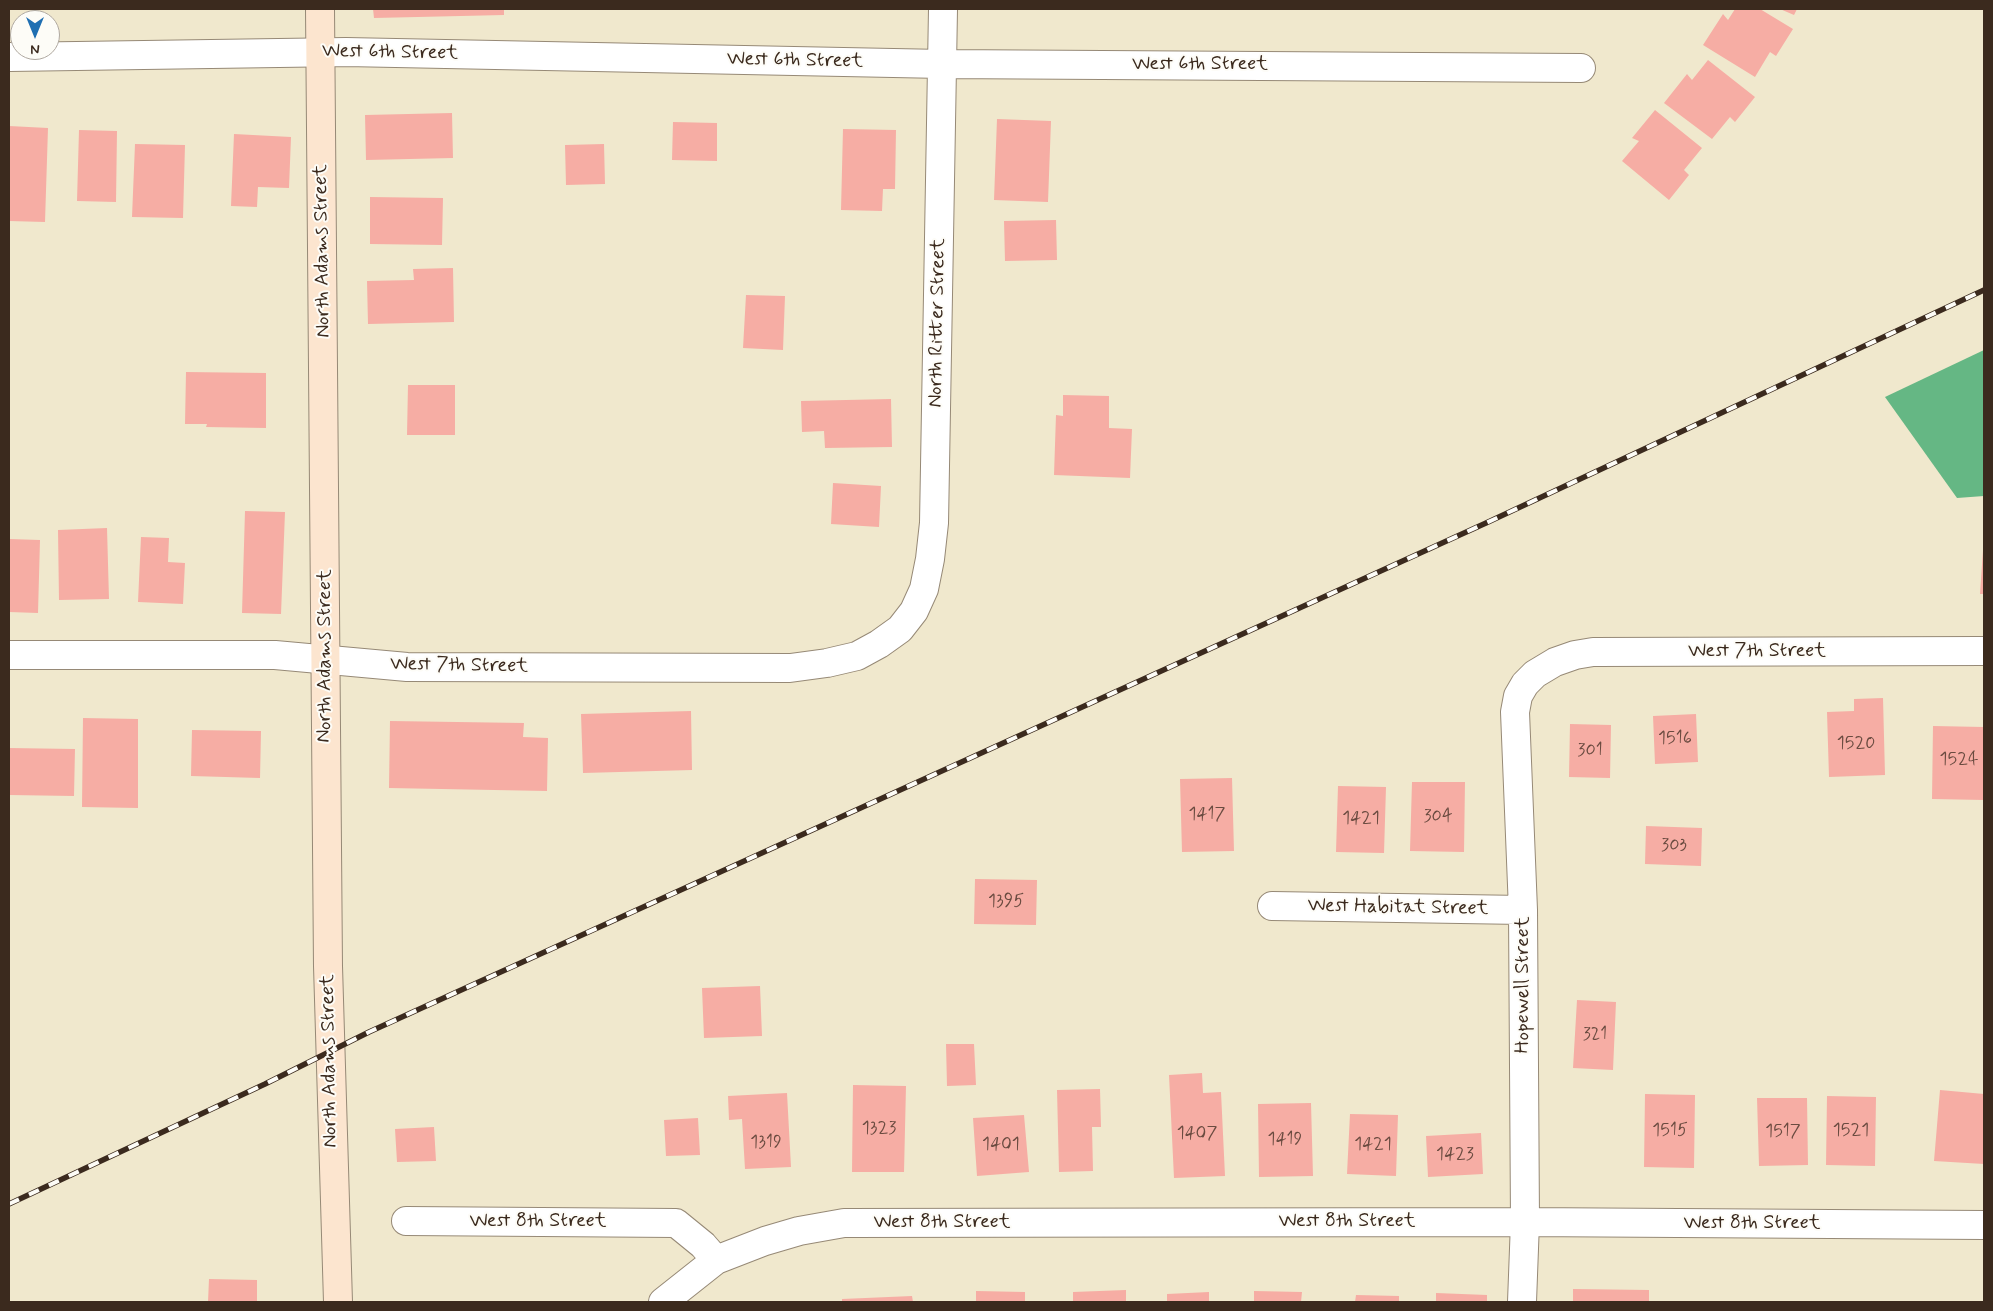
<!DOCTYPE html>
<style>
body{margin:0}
#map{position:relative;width:1993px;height:1311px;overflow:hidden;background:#f0e8cd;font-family:Mynerve,sans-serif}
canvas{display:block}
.frame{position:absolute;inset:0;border:10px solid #3b2a1e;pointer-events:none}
.north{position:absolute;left:10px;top:10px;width:50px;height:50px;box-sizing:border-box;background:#fdfcf7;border:1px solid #afa8a0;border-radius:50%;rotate:180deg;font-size:14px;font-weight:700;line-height:20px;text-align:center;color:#3b2a1e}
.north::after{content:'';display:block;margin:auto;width:18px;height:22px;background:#1f6fb2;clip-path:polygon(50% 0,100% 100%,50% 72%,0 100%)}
</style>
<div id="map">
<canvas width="1993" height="1311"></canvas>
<div class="frame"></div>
<div class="north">N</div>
</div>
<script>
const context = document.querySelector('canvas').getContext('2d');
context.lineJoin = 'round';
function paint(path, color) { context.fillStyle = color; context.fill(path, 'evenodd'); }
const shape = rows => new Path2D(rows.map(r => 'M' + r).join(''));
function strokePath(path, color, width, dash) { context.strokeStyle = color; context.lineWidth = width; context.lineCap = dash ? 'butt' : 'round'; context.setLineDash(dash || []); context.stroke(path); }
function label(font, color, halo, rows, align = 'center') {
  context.font = font + ' Mynerve,sans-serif'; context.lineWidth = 4; context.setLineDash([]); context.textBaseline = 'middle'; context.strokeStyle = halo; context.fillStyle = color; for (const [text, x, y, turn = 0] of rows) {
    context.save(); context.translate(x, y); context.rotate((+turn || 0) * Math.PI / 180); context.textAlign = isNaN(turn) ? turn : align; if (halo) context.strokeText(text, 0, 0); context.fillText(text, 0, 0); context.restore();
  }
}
paint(shape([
 [1984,350,1984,496,1957,498,1885,397]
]), '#65b784');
paint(shape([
 [373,9,504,9,504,15,374,18],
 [1735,9,1760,9,1793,29,1776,56,1770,52,1755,77,1703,45,1723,14,1728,20],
 [1780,9,1797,9,1794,15],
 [1708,60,1755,97,1735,122,1730,117,1712,139,1664,103,1687,74,1692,80],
 [1655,110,1702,148,1684,170,1689,175,1669,200,1622,161,1639,141,1632,138],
 [452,113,453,158,366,160,365,115],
 [997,119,1051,121,1048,202,994,200],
 [673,122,717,123,717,161,672,160],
 [9,126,48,128,45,222,9,221],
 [843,129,896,130,895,189,883,189,882,211,841,210],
 [79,130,117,131,116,202,77,201],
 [234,134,291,137,289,188,258,187,257,207,231,206],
 [135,144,185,145,183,218,132,217],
 [604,144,605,184,566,185,565,145],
 [370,197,443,198,442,245,370,244],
 [1056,220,1057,260,1005,261,1004,221],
 [453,268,454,322,368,324,367,281,414,280,413,269],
 [746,295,785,296,783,350,743,348],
 [186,372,266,373,266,428,206,427,207,424,185,424],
 [408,385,455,385,455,435,407,435],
 [1063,395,1109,396,1109,428,1132,429,1130,478,1054,475,1056,415,1063,416],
 [891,399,892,447,825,448,824,431,802,432,801,401],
 [833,483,881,486,879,527,831,524],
 [245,511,285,512,281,614,242,613],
 [107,528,109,599,59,600,58,530],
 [141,537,169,538,168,562,185,563,183,604,138,602],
 [9,539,40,540,38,613,9,612],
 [1983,550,1984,550,1984,594,1980,594],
 [1883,698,1885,775,1829,777,1827,712,1854,711,1854,699],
 [691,711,692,770,583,773,581,714],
 [1696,714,1698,762,1655,764,1653,716],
 [83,718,138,719,138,808,82,807],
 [390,721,524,723,523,737,548,738,547,791,389,788],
 [1570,724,1611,725,1610,778,1569,777],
 [1933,726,1984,727,1984,800,1932,799],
 [192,730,261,731,260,778,191,776],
 [9,748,75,749,74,796,9,795],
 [1232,778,1234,851,1182,852,1180,779],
 [1412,782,1465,782,1464,852,1410,851],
 [1338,786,1386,787,1384,853,1336,852],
 [1646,826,1702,828,1701,866,1645,864],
 [975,879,1037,880,1036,925,974,924],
 [760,986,762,1036,704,1038,702,988],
 [1577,1000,1616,1002,1613,1070,1573,1068],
 [946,1044,974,1044,976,1085,947,1086],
 [1202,1073,1203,1093,1221,1092,1225,1176,1174,1178,1169,1075],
 [853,1085,906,1086,904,1172,852,1172],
 [1100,1089,1101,1127,1092,1127,1093,1171,1059,1172,1057,1090],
 [1940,1090,1984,1094,1984,1164,1934,1161],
 [787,1093,791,1167,745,1169,742,1119,729,1120,728,1096],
 [1645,1094,1695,1095,1694,1168,1644,1167],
 [1827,1096,1876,1097,1875,1166,1826,1165],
 [1757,1098,1807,1098,1808,1165,1759,1166],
 [1311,1103,1313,1176,1259,1177,1258,1104],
 [1350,1114,1398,1115,1396,1176,1347,1174],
 [1024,1115,1029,1172,977,1176,973,1118],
 [698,1118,700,1155,666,1156,664,1120],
 [434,1127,436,1161,397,1162,395,1129],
 [1481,1133,1483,1174,1428,1177,1426,1136],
 [209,1279,257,1280,257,1302,208,1302],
 [1573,1289,1649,1290,1649,1302,1573,1302],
 [1126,1290,1126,1302,1073,1302,1073,1292],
 [976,1291,1025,1292,1025,1302,976,1302],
 [1254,1291,1302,1292,1301,1302,1254,1302],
 [1209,1292,1209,1302,1167,1302,1167,1294],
 [1436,1293,1487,1295,1487,1302,1436,1302],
 [1356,1295,1399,1296,1399,1302,1355,1302],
 [912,1296,913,1302,842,1302,842,1299]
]), '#f6ada4');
const street = shape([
 [9,57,346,52,943,64,1581,68],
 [9,655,275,655,407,667,790,668,827,663,857,656,879,644,900,629,914,611,924,589,930,559,934,523,943,9],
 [1272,906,1523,910],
 [406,1221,676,1223,703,1245,716,1260],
 [663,1302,716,1260,765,1241,799,1231,844,1223,1525,1222,1984,1225],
 [1522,1302,1525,1222,1523,910,1515,712,1518,696,1525,684,1535,674,1555,662,1575,655,1593,652,1984,651]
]);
const secondary = shape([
 [320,9,328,966,338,1302]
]);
strokePath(street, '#968976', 30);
strokePath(secondary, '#968976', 30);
strokePath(street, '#fff', 28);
strokePath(secondary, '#fce5cf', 28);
const rail = shape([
 [9,1204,265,1084,369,1032,1486,523,1984,290]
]);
strokePath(rail, '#3b2a1e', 5.5);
strokePath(rail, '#fdfcf7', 4, [11]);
label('18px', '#6a4b40', null, [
 ["1516",1675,739],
 ["1520",1856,744],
 ["301",1590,751],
 ["1524",1959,760],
 ["1417",1207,815],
 ["304",1438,817],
 ["1421",1361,819],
 ["303",1674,846],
 ["1395",1006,902],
 ["321",1595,1035],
 ["1323",879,1129],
 ["1515",1670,1131],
 ["1521",1851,1131],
 ["1517",1783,1132],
 ["1407",1197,1134],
 ["1419",1285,1140],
 ["1319",766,1143],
 ["1401",1001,1145],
 ["1421",1373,1145],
 ["1423",1455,1155]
]);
label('20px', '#3b2a1e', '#fdfcf7', [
 ["West 6th Street",390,53,1],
 ["West 6th Street",795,61,1],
 ["West 6th Street",1200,65],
 ["North Adams Street",323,251,-91],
 ["North Ritter Street",938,323,-89],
 ["West 7th Street",1757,652],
 ["North Adams Street",326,656,-90],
 ["West 7th Street",459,666,1],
 ["West Habitat Street",1398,908,1],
 ["Hopewell Street",1524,985,-90],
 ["North Adams Street",330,1061,-91],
 ["West 8th Street",538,1222],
 ["West 8th Street",1347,1222],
 ["West 8th Street",942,1223],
 ["West 8th Street",1752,1224]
]);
</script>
